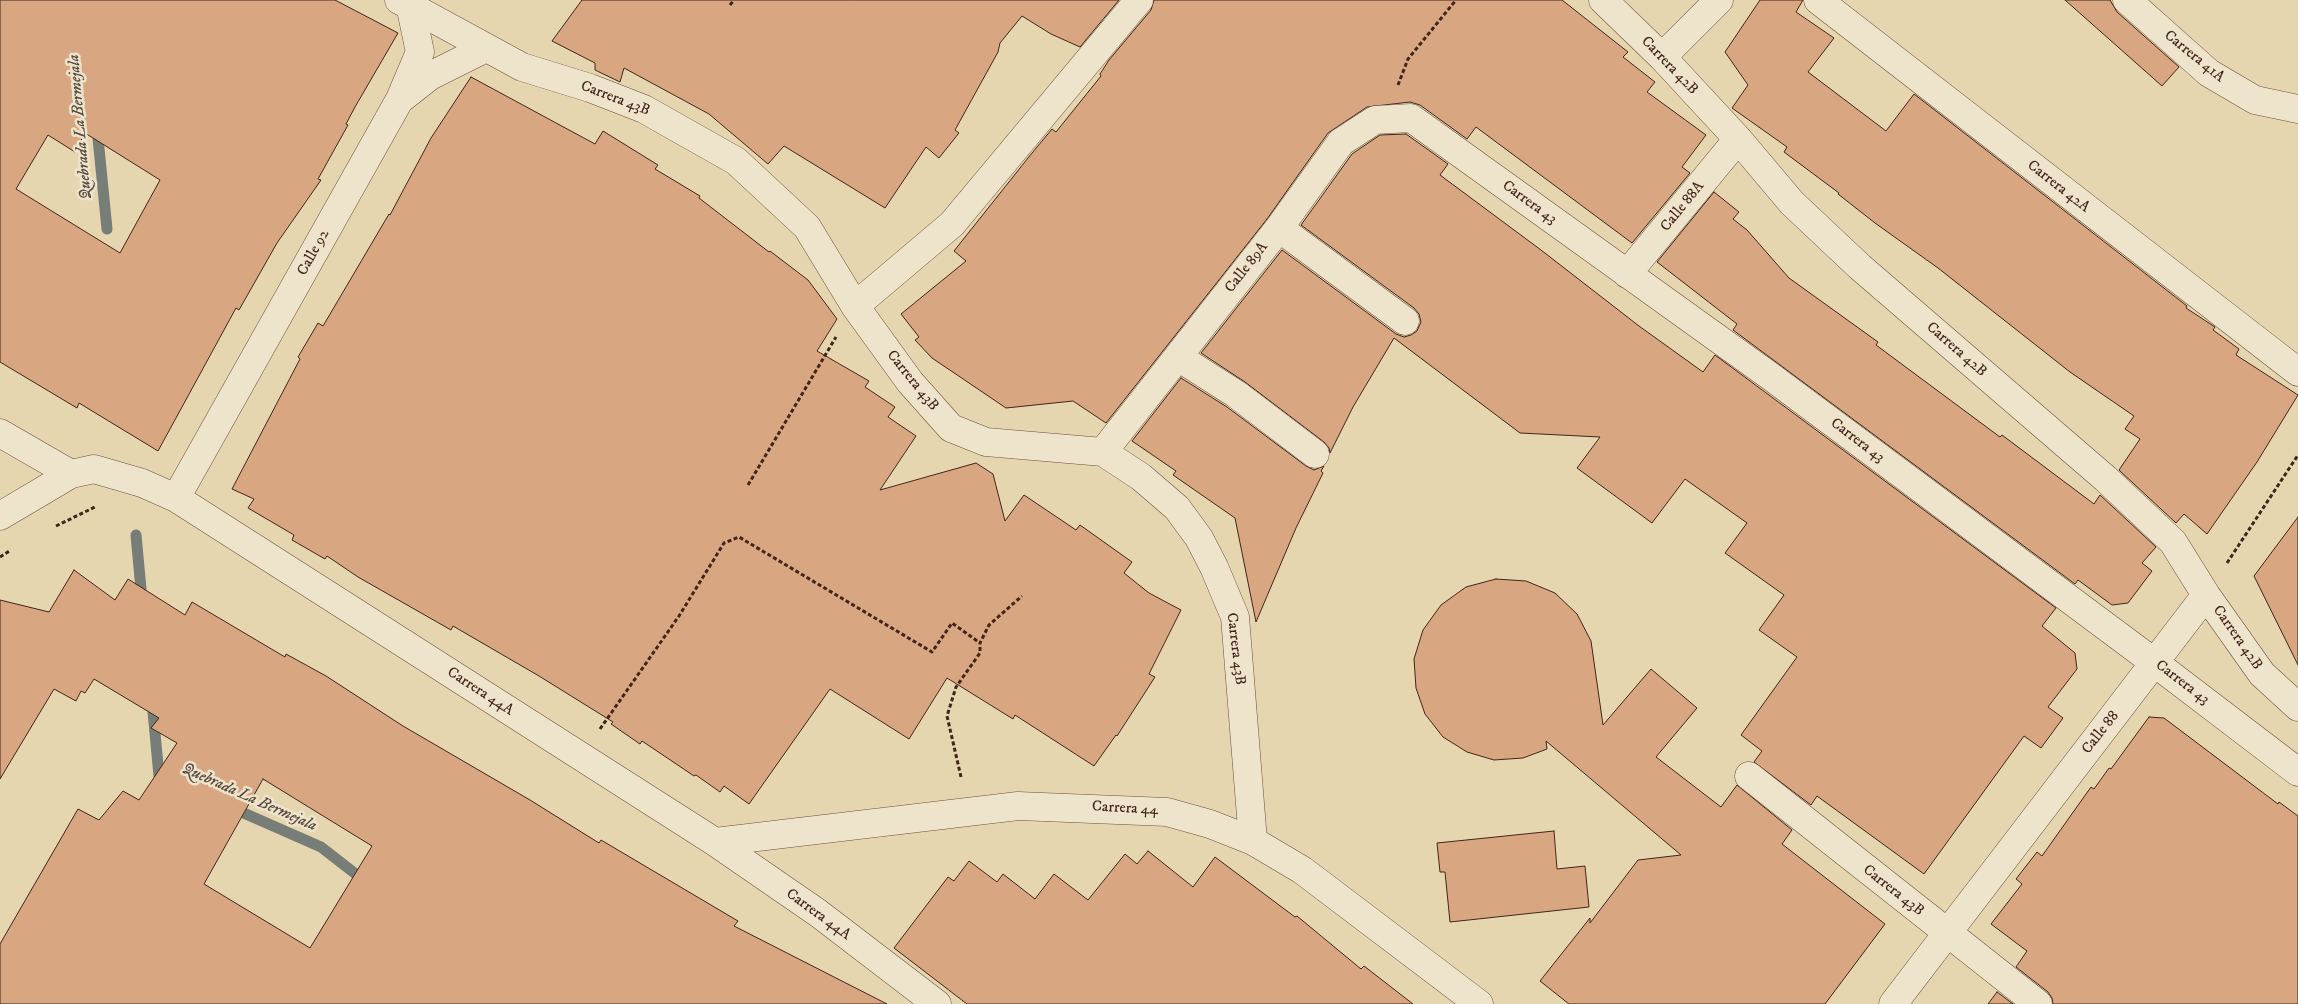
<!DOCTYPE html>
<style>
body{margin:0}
canvas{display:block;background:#e5d6af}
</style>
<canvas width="2298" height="1004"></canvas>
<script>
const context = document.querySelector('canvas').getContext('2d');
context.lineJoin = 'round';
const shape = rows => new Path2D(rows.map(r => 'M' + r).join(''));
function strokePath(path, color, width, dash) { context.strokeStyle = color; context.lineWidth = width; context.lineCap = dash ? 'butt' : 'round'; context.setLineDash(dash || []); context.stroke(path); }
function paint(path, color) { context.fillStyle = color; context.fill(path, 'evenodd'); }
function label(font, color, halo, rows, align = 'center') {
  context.font = font + ' "IM FELL DW Pica",serif'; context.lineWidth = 5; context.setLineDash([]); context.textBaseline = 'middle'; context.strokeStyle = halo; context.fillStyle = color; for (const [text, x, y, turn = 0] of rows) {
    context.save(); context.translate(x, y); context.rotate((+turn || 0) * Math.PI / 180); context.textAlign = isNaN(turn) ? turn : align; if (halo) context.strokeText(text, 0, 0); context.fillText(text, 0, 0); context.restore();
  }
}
strokePath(shape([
 [97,128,107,229],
 [136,535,142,600],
 [152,701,159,776,167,779],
 [230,807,321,847,366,882]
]), '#777d77', 11);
const building = shape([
 [0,0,335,0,398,33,355,107,346,124,348,125,318,179,321,180,277,243,239,310,236,308,158,451,79,403,77,408,0,362,0,0],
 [85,133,160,180,120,253,16,189,48,135,75,152,85,133],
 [582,0,1119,0,1080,47,1051,34,1022,16,1000,43,998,52,955,130,959,133,939,158,926,147,885,208,784,146,768,164,709,114,624,68,620,82,595,70,595,63,552,41,582,0],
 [1154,0,1562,0,1628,52,1623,57,1655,82,1647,92,1706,135,1682,167,1690,173,1632,243,1476,127,1467,139,1420,105,1410,102,1367,107,1328,133,1267,219,1106,423,1073,401,1006,408,932,358,915,340,919,337,901,314,966,261,954,251,1028,158,1052,129,1056,132,1101,76,1100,74,1109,60,1151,10,1154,0],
 [1760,0,1803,0,1796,12,1834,38,1808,72,1886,131,1914,94,2187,306,2186,308,2215,327,2213,330,2239,349,2236,355,2298,395,2257,462,2207,534,2184,514,2176,523,2119,470,2140,439,2125,429,2134,416,2070,372,1938,268,1875,223,1838,194,1839,193,1784,152,1787,147,1732,108,1748,85,1725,52,1760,0],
 [2065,0,2110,0,2117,12,2179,67,2162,86,2065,0],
 [471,77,595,144,603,131,658,165,655,169,700,196,699,198,769,252,770,251,808,280,837,319,817,351,869,381,865,387,895,407,888,417,916,436,880,490,976,463,993,474,1005,521,1024,495,1076,530,1080,525,1132,562,1124,573,1149,593,1181,610,1149,674,1155,677,1117,736,1116,735,1094,766,1015,715,1013,719,947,678,909,739,830,689,749,804,724,786,720,792,696,775,694,776,642,741,640,744,611,724,613,722,539,676,453,626,451,630,358,577,327,556,325,559,292,540,294,535,248,508,254,499,232,489,300,359,298,357,318,323,323,326,389,214,390,215,431,138,471,77],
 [1406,134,1448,164,1440,175,1541,250,1639,326,1703,372,1715,355,2056,608,2042,626,2075,653,2077,669,2048,707,2063,718,2041,748,2024,736,1924,874,1817,796,1811,805,1754,762,1762,751,1741,735,1797,657,1759,630,1784,595,1725,553,1747,523,1685,479,1652,523,1577,468,1600,437,1520,433,1394,338,1353,407,1330,453,1329,448,1324,442,1245,382,1201,353,1282,250,1396,334,1404,337,1411,335,1417,331,1421,322,1419,314,1414,308,1301,225,1352,154,1380,135,1406,134],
 [1714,192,1739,212,1733,219,1747,230,1789,278,1878,342,1876,345,2000,437,2002,435,2094,504,2100,495,2156,547,2142,563,2152,571,2128,603,2112,605,2078,580,2075,584,1733,330,1737,324,1657,262,1714,192],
 [1181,378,1227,407,1306,466,1314,470,1324,466,1321,471,1323,473,1296,528,1256,622,1235,518,1173,475,1176,471,1132,441,1181,378],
 [2298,517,2298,665,2254,576,2298,517],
 [74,570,115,600,128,579,185,615,192,602,285,657,286,654,326,676,403,726,530,800,599,843,601,840,738,921,734,926,887,1004,0,1004,0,944,78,809,99,820,123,791,139,800,177,743,151,728,159,718,94,679,85,693,81,691,76,701,54,689,0,779,0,600,49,612,74,570],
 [263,779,372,846,310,948,204,884,263,779],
 [1496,579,1526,581,1555,593,1577,614,1591,641,1603,725,1651,669,1697,708,1656,757,1721,807,1737,785,1792,830,1782,844,1885,924,1825,1004,1569,1004,1540,981,1590,918,1590,923,1638,860,1681,855,1546,741,1547,749,1523,758,1494,760,1467,752,1443,737,1425,714,1416,688,1414,659,1423,630,1441,605,1466,587,1496,579],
 [2149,717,2164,718,2278,804,2279,802,2298,816,2298,1004,2053,1004,2052,998,2048,992,2016,967,2027,951,1991,924,2022,884,2016,879,2037,852,2042,856,2091,787,2094,789,2109,768,2111,769,2149,717],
 [1554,831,1557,869,1585,866,1589,907,1450,922,1445,872,1440,872,1437,843,1554,831],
 [1148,851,1193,887,1215,857,1295,917,1297,916,1361,969,1364,966,1413,1004,967,1004,894,948,948,877,954,881,969,861,997,882,1003,874,1035,899,1054,874,1088,900,1125,854,1137,864,1148,851],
 [1997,992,2013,1004,1988,1004,1997,992]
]);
paint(building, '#d8a782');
strokePath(building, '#42251a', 1);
const minor = shape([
 [399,0,522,67,590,88,644,109,736,161,807,227,855,306,910,382,951,428,986,442,1103,452,1141,477,1177,508,1199,538,1214,567,1235,617,1253,841],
 [1603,0,1662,57,1738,139,1792,203,1860,267,2106,479,2173,542,2206,595,2262,674,2298,707],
 [1818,0,2298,372],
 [2127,0,2209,73,2255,100,2298,109],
 [1662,57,1719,0],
 [402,98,430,76,486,48],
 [1279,228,1405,321],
 [1627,274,1738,139],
 [855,306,952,224,1139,0],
 [1178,357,1236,394,1315,454],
 [0,433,71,474],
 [1103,452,1279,228,1341,142,1375,120,1411,118,1770,376,2155,663,2298,772],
 [176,498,400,99,420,52,409,0],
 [0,516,71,474,94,469,142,483,176,498,715,842,818,913,937,1004],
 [1749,776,2038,1004],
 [715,842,1018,806,1167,812,1210,824,1253,841,1302,870,1479,1004],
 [1893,1004,2206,595]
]);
strokePath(minor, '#6b513f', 29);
strokePath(shape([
 [730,5,734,0],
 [1398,85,1408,59,1456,0],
 [748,485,836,337],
 [56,526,95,507],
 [0,557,11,550],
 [2227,563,2298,455],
 [600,729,679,616,724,543,739,537,932,652,952,623,980,643],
 [961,777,947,716,956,687,980,653,980,643,989,625,1022,596]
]), '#42251a', 3, [4, 2.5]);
strokePath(minor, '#eee4cb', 28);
label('15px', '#42251a', '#eee4cb', [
 ["Carrera 41A",2194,57,39],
 ["Carrera 42B",1669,66,46],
 ["Carrera 43B",615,99,21],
 ["Carrera 42A",2058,187,38],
 ["Carrera 43",1529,203,36],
 ["Calle 88A",1683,207,-51],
 ["Calle 92",314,253,-61],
 ["Calle 89A",1247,268,-52],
 ["Carrera 42B",1956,350,41],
 ["Carrera 43B",912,381,51],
 ["Carrera 43",1857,441,37],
 ["Carrera 42B",2237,638,55],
 ["Carrera 43B",1235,649,83],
 ["Carrera 43",2182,683,37],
 ["Carrera 44A",480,692,33],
 ["Calle 88",2101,733,-52],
 ["Carrera 44",1125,809,3],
 ["Carrera 43B",1893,891,38],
 ["Carrera 44A",818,915,36]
]);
label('italic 16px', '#584a41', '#eee4cb', [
 ["Quebrada La Bermejala",81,127,-95],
 ["Quebrada La Bermejala",249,798,24]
]);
</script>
